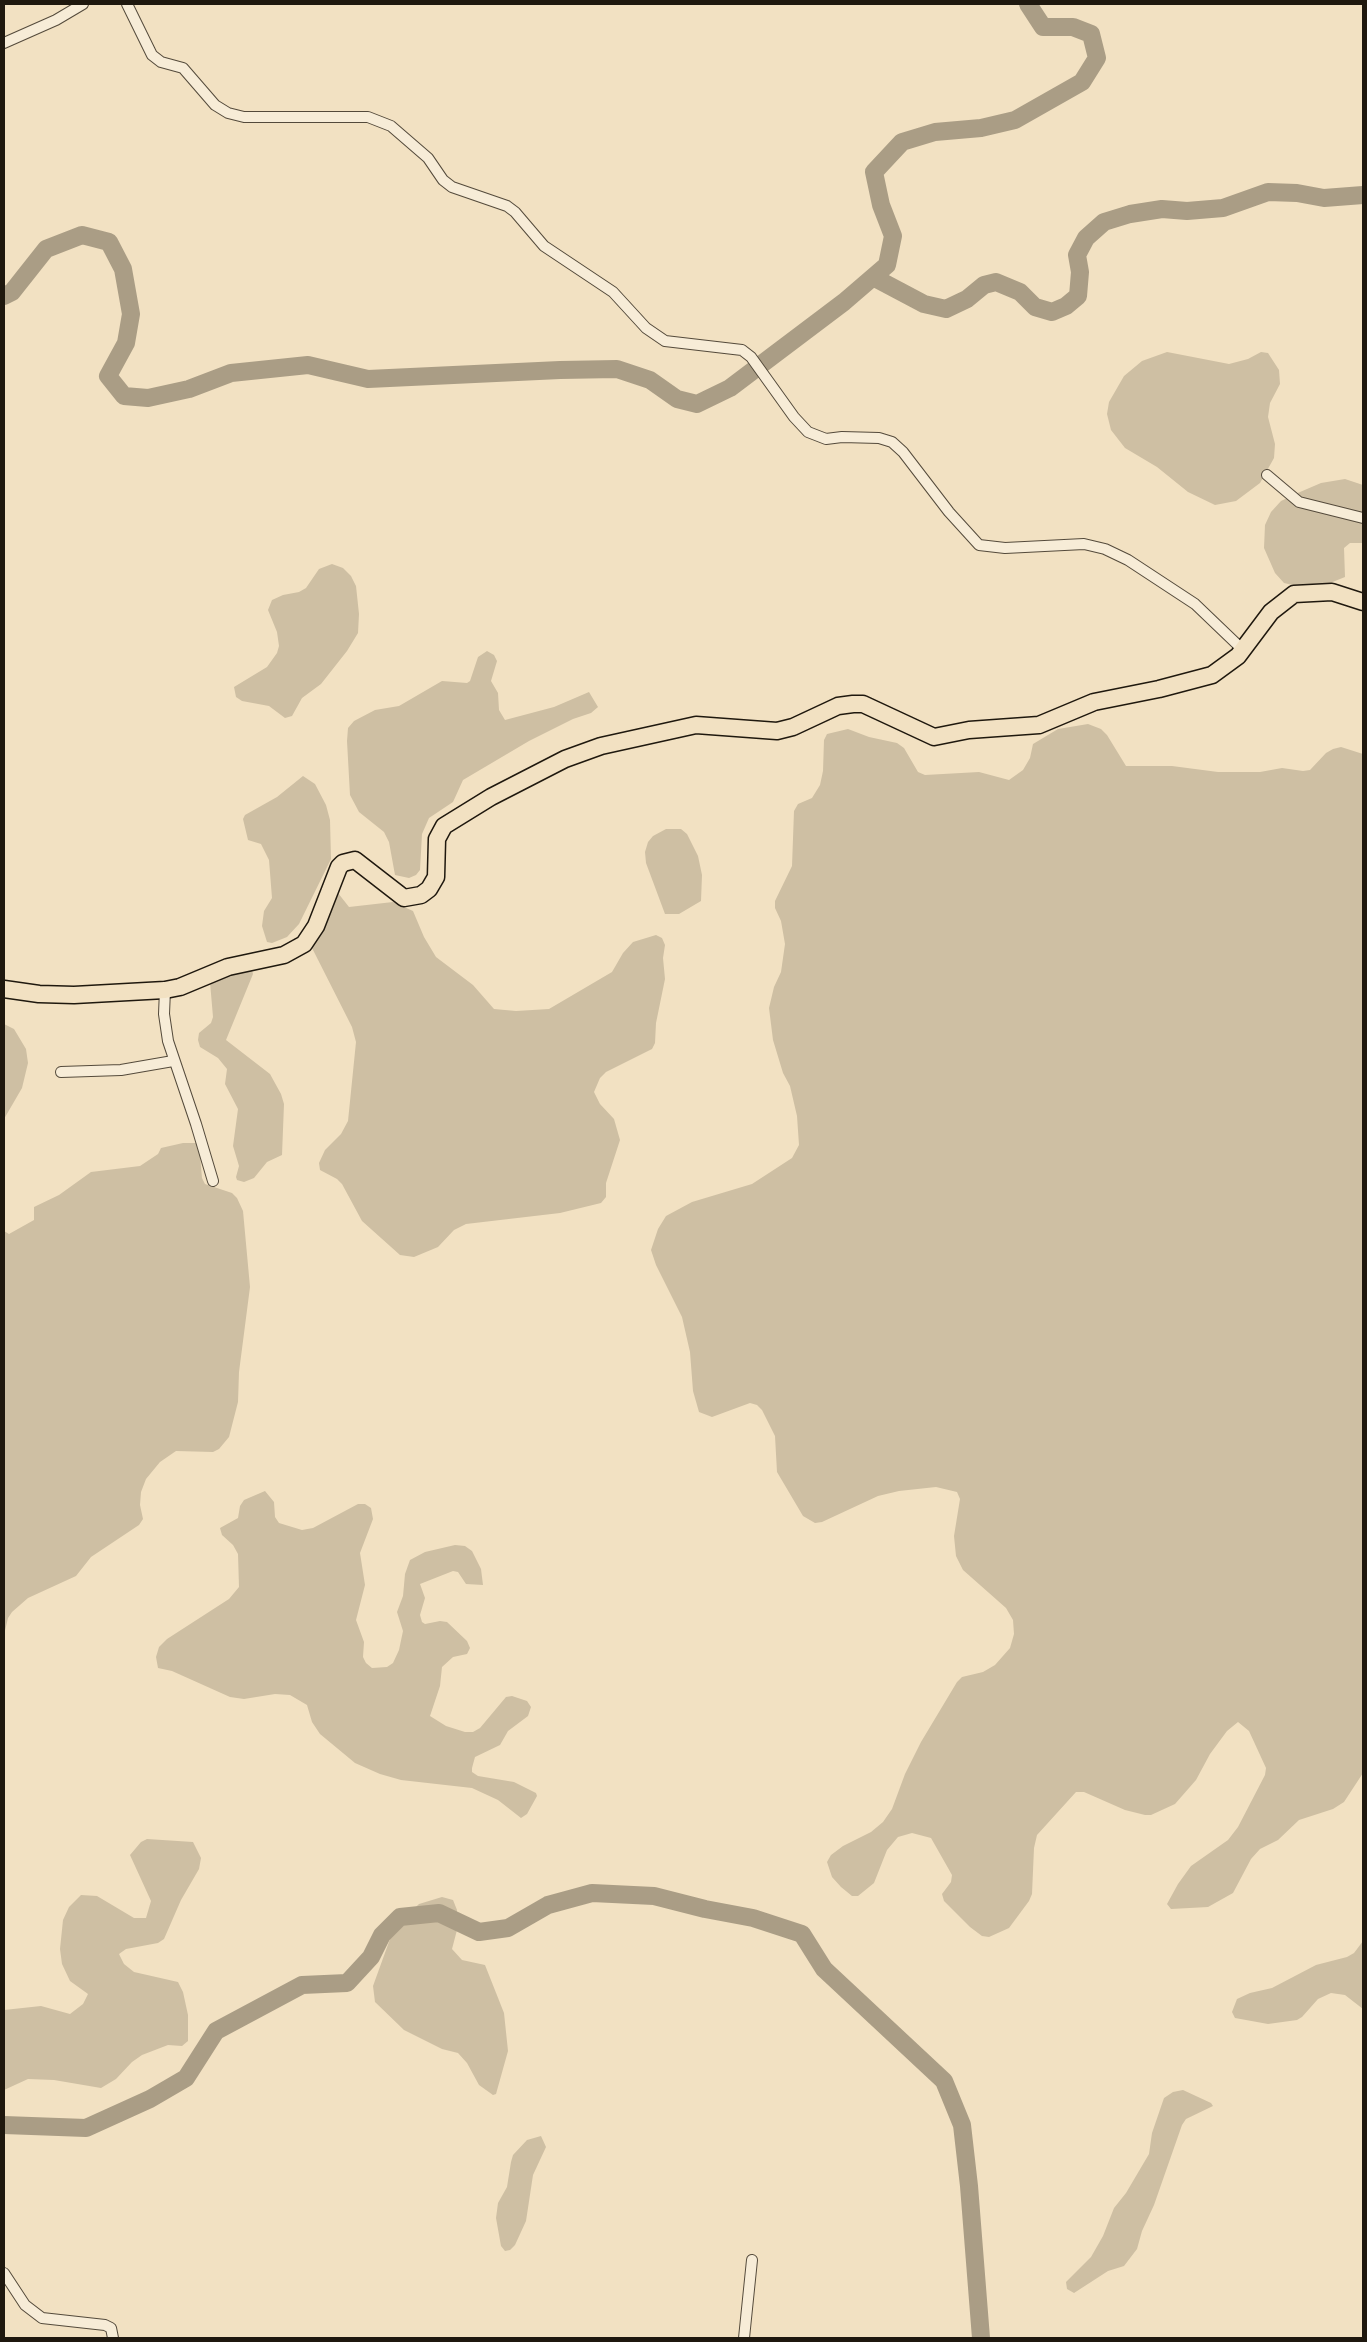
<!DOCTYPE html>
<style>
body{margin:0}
#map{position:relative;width:1367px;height:2342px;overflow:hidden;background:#f2e1c2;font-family:"Libre Bodoni",serif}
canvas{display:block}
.frame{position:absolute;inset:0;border:5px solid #1f180e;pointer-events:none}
</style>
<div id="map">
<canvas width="1367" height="2342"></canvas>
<div class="frame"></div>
</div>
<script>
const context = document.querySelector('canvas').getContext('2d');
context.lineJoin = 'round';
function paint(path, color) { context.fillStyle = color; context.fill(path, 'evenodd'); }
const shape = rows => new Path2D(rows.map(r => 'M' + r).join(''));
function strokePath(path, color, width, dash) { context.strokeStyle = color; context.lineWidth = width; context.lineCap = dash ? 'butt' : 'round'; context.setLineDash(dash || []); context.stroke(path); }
paint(shape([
 [1167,352,1229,364,1248,359,1261,352,1268,353,1279,370,1280,384,1270,403,1268,417,1275,444,1274,458,1260,483,1236,501,1215,505,1188,492,1157,467,1125,448,1111,430,1107,414,1109,402,1124,376,1142,361],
 [1345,479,1363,485,1363,543,1350,543,1344,548,1345,577,1325,585,1297,586,1284,583,1275,573,1264,548,1265,525,1271,512,1281,501,1300,492,1321,483],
 [332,564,343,568,351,576,356,586,359,614,358,633,347,651,321,684,302,698,292,716,285,718,269,706,242,701,236,697,234,687,267,667,277,653,279,646,277,632,268,610,272,600,283,595,299,592,306,588,319,569],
 [487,651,494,655,497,661,491,681,498,693,499,710,505,720,554,707,589,692,598,707,591,713,573,719,529,741,463,780,453,802,429,818,422,834,420,870,416,875,409,878,395,875,389,842,384,832,359,812,350,795,347,741,348,728,354,721,375,710,399,706,442,681,467,683,470,681,478,657],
 [1088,724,1101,729,1107,735,1126,766,1172,766,1218,772,1260,772,1282,768,1303,771,1310,770,1326,753,1333,749,1341,747,1363,754,1363,1773,1344,1802,1333,1809,1299,1820,1278,1840,1260,1849,1251,1859,1233,1893,1208,1907,1171,1909,1167,1904,1178,1884,1191,1866,1228,1840,1238,1827,1265,1775,1266,1768,1249,1731,1238,1722,1227,1731,1210,1754,1196,1780,1175,1804,1151,1815,1145,1815,1125,1810,1084,1792,1076,1792,1037,1835,1034,1848,1032,1894,1029,1901,1009,1928,989,1937,982,1936,970,1927,944,1901,942,1894,951,1882,952,1875,931,1838,912,1833,898,1837,887,1850,874,1883,858,1896,852,1896,841,1887,832,1877,827,1862,831,1855,843,1846,871,1832,883,1822,892,1809,905,1774,921,1742,957,1682,962,1677,983,1672,995,1665,1010,1648,1014,1634,1013,1620,1006,1608,963,1570,956,1556,954,1536,960,1499,957,1492,936,1487,899,1491,878,1496,822,1522,815,1523,803,1516,777,1472,775,1436,762,1410,757,1405,750,1403,712,1417,699,1412,693,1391,690,1352,682,1317,656,1265,651,1250,658,1229,666,1216,692,1202,752,1184,792,1158,799,1145,797,1116,790,1086,783,1073,773,1040,769,1008,774,987,781,972,785,944,781,921,775,908,775,901,792,866,794,811,798,804,812,798,820,785,823,771,824,740,827,734,848,729,869,737,897,743,904,748,918,772,925,775,979,772,1009,780,1023,770,1030,758,1033,744,1058,729],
 [303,776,315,784,326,805,330,820,331,859,299,924,287,937,272,943,267,942,262,926,264,911,272,898,269,860,261,844,248,840,243,819,245,815,277,797],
 [666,829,681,829,687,834,698,856,702,875,701,901,679,914,665,914,646,863,645,852,648,842,653,836],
 [338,893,349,907,393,902,413,911,424,937,436,957,473,985,494,1009,516,1011,549,1009,612,972,623,953,633,942,656,935,662,938,665,945,663,958,665,979,656,1023,655,1043,652,1049,606,1072,600,1078,594,1092,600,1104,614,1119,620,1140,606,1183,606,1197,601,1203,560,1213,466,1224,454,1230,438,1247,414,1257,400,1255,362,1221,342,1184,337,1179,320,1170,319,1163,325,1150,341,1134,348,1121,356,1042,352,1027,310,944,330,902],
 [244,970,252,970,253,974,226,1040,270,1074,281,1094,284,1104,282,1155,267,1162,254,1178,244,1182,237,1180,236,1177,239,1166,233,1146,238,1109,225,1084,227,1069,218,1058,200,1047,198,1040,199,1033,211,1023,213,1017,210,982],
 [4,1024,14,1029,26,1049,28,1063,22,1088,4,1119],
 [183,1143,199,1143,202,1178,205,1184,232,1193,237,1198,243,1211,250,1287,239,1372,238,1402,229,1437,219,1449,213,1452,176,1451,160,1462,146,1479,141,1492,140,1505,143,1519,139,1525,91,1557,76,1576,28,1598,12,1612,8,1618,4,1635,4,1231,9,1234,34,1220,34,1207,59,1195,91,1172,140,1166,158,1154,161,1148],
 [265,1491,274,1502,275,1517,279,1523,302,1530,313,1528,358,1504,365,1504,371,1508,373,1519,360,1553,365,1585,356,1620,364,1642,363,1657,366,1663,372,1668,387,1667,393,1663,399,1650,403,1631,397,1612,403,1596,405,1574,410,1560,425,1552,455,1545,465,1546,472,1551,481,1569,483,1585,466,1584,458,1572,453,1571,420,1584,425,1598,420,1615,422,1622,425,1624,440,1621,447,1622,467,1641,470,1648,467,1654,453,1657,442,1667,440,1686,430,1716,446,1726,465,1732,473,1732,480,1728,506,1697,512,1696,527,1701,531,1707,528,1716,508,1731,500,1745,475,1757,472,1768,472,1772,478,1776,514,1782,536,1793,537,1796,527,1814,521,1818,498,1800,472,1788,401,1780,380,1774,355,1763,320,1734,312,1722,307,1705,290,1695,275,1694,244,1699,230,1697,172,1671,158,1668,156,1657,159,1647,167,1639,229,1599,239,1587,238,1554,233,1545,222,1535,220,1528,238,1518,240,1506,244,1500],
 [147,1839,193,1842,201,1858,199,1869,181,1900,164,1939,158,1943,126,1949,119,1954,124,1964,134,1972,178,1982,183,1992,188,2015,188,2041,182,2046,168,2045,142,2055,132,2062,116,2079,101,2088,54,2080,28,2079,4,2090,4,2010,41,2006,70,2014,83,2004,88,1994,70,1981,62,1964,60,1949,63,1920,69,1907,81,1895,97,1896,134,1918,146,1918,151,1901,130,1855,141,1842],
 [442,1897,453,1900,457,1910,457,1930,452,1949,462,1960,485,1965,504,2013,508,2051,496,2094,493,2095,479,2085,467,2063,458,2053,442,2049,404,2030,375,2002,373,1986,394,1928,419,1904],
 [1363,1941,1363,2009,1345,1995,1331,1993,1318,1999,1302,2017,1297,2020,1268,2024,1235,2018,1232,2012,1237,1999,1250,1993,1272,1988,1316,1965,1347,1957,1354,1953],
 [1183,2090,1211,2103,1213,2106,1186,2119,1182,2125,1154,2205,1142,2231,1137,2249,1124,2266,1108,2271,1074,2293,1067,2289,1066,2282,1091,2257,1103,2236,1114,2208,1126,2193,1149,2154,1152,2133,1164,2098,1173,2092],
 [541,2136,546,2147,533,2175,526,2221,515,2245,510,2250,505,2251,501,2246,496,2218,498,2203,507,2187,511,2162,513,2155,527,2140]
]), '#cebfa3');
strokePath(shape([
 [873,277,924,304,946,309,967,299,984,285,996,282,1020,292,1035,307,1052,312,1066,306,1078,296,1080,272,1077,255,1086,238,1104,222,1130,214,1162,209,1187,211,1223,208,1268,192,1297,193,1324,198,1363,195],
 [4,296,12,292,46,249,82,235,109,242,123,269,131,314,126,343,108,376,124,396,148,398,189,389,231,373,308,365,368,379,560,370,617,369,650,380,677,399,697,404,730,388,844,302,887,265,893,236,881,205,874,172,902,142,935,132,981,128,1015,120,1082,82,1097,58,1091,34,1073,27,1043,27,1028,4],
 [4,2125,86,2128,150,2099,186,2078,216,2031,302,1985,347,1983,371,1957,382,1935,400,1917,439,1913,479,1932,508,1928,548,1905,592,1893,654,1896,705,1909,753,1918,802,1934,824,1969,944,2081,962,2125,969,2186,981,2338]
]), '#aa9d85', 18);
const minor = shape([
 [127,4,152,55,161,62,183,68,215,105,228,113,244,117,368,117,391,126,428,158,443,180,452,187,507,206,515,212,544,246,613,292,646,328,665,341,742,350,751,357,794,417,808,432,826,439,842,437,879,438,892,442,903,452,949,512,979,545,1005,548,1084,544,1105,549,1128,560,1195,604,1243,650],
 [4,43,56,20,83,4],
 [1267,475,1299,502,1363,518],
 [165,990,164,1014,168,1041,196,1124,213,1181],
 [61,1072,121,1070,173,1061],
 [4,2273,25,2305,42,2318,105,2325,111,2328,113,2338],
 [744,2338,752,2260]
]);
const primary = shape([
 [4,989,39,994,74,995,165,990,180,987,228,967,284,955,304,944,316,926,339,867,343,863,355,860,404,898,421,895,429,889,436,877,437,839,444,826,491,797,565,759,601,746,696,725,777,731,793,727,838,706,853,704,863,704,934,737,969,730,1039,725,1094,702,1159,689,1212,675,1238,656,1271,612,1294,594,1332,592,1363,602]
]);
strokePath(minor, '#544a3b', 12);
strokePath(primary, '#1f180e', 19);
strokePath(minor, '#f7ecd7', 10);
strokePath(primary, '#f2e1c2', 16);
</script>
